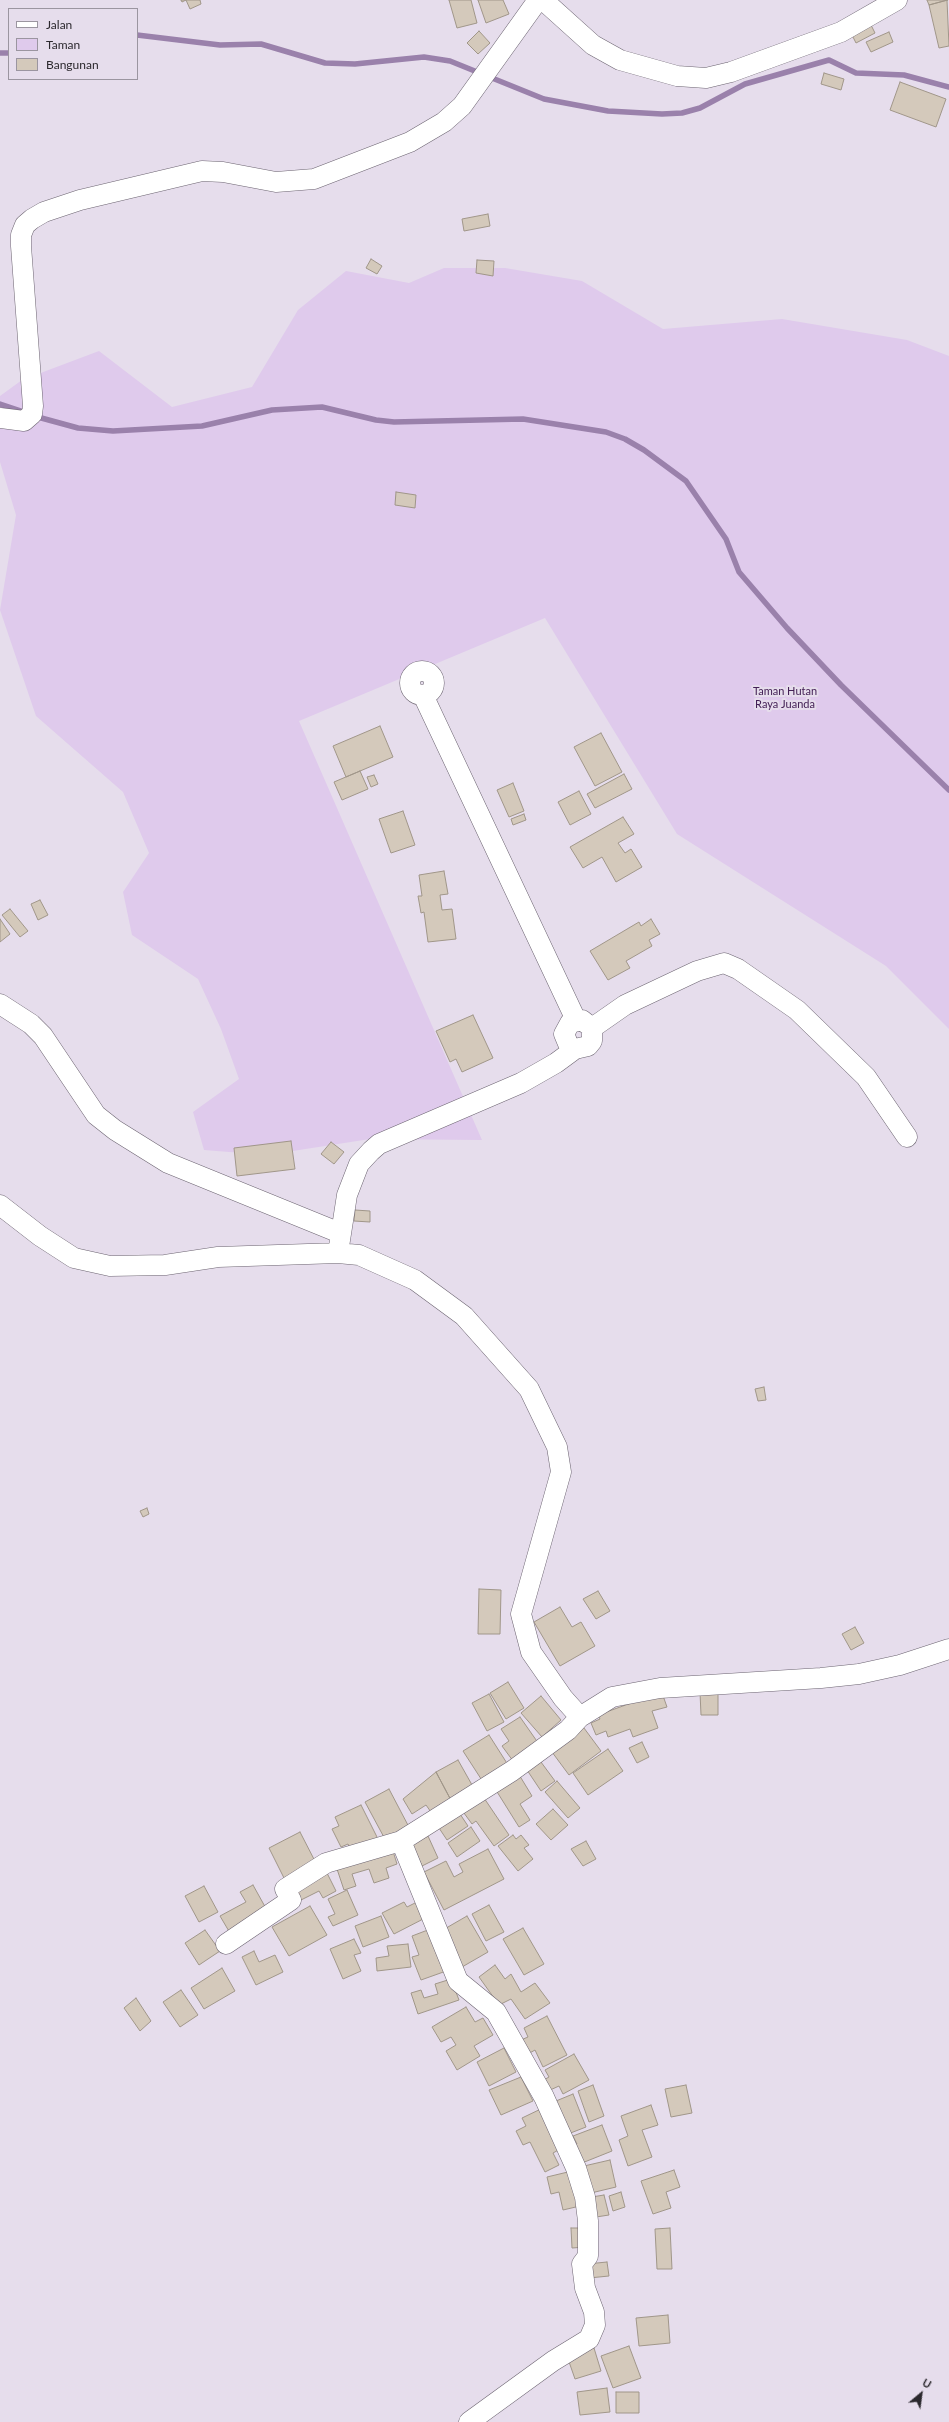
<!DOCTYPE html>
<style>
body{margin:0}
#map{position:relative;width:949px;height:2422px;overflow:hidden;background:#e6ddec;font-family:Lato,sans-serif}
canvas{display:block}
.legend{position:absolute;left:8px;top:8px;width:130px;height:72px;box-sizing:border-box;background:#e6ddec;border:1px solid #9b95a0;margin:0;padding:5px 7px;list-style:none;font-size:12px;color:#2b282d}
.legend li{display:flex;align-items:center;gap:8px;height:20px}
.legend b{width:20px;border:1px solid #9b95a0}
.north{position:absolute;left:901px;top:2374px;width:40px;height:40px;-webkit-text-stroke:3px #e6ddec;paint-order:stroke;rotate:29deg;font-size:11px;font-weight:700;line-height:16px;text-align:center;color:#2b282d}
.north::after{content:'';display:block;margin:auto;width:14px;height:18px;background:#2b282d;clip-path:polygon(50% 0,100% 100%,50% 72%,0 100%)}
</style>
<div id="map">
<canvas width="949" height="2422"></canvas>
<ul class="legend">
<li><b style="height:5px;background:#fff"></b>Jalan</li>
<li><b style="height:11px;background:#dfcaec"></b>Taman</li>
<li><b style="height:11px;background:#d4c9bb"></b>Bangunan</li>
</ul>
<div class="north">U</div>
</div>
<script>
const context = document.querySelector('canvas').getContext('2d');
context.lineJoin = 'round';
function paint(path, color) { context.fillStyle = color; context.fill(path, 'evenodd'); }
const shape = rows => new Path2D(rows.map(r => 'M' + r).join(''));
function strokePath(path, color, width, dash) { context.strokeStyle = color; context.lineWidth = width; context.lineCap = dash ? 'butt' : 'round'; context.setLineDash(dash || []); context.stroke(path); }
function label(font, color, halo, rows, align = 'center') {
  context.font = font + ' Lato,sans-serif'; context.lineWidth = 4; context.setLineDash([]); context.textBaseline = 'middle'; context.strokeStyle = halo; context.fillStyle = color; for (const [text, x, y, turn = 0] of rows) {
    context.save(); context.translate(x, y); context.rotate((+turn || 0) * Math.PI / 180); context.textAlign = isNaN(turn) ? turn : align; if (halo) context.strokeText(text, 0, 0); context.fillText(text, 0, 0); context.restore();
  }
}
paint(shape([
 [444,268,505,268,582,281,663,329,782,319,907,340,949,356,949,1029,886,966,677,834,545,618,299,721,482,1140,370,1139,267,1155,204,1150,193,1112,239,1079,221,1029,198,979,132,935,123,892,149,853,123,792,36,716,0,610,16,515,0,462,0,396,22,380,99,351,172,407,252,387,298,310,346,271,409,283]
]), '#dfcaec');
strokePath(shape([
 [137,35,220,45,261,44,325,63,355,64,424,57,450,61,544,99,608,111,662,114,682,113,700,108,745,84,829,60,856,73,904,75,949,87],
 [0,53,9,53],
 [0,404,24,412],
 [34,416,78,428,113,431,202,426,272,410,322,407,376,420,394,422,523,419,606,432,625,439,644,450,686,481,726,539,739,572,787,628,841,685,949,790]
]), '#9a81ab', 5.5);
const building = shape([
 [181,0,200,0,201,4,190,9,186,0,182,2,181,0],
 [449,0,471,0,477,23,457,28,449,0],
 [478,0,503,0,509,14,486,23,478,0],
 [927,0,948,0,929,5,927,0],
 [947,0,949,46,939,48,929,5,947,0],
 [869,21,875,33,856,43,850,31,869,21],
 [479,31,490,43,478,54,467,43,479,31],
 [889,32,893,42,871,52,866,42,889,32],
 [824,73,844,79,841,90,821,84,824,73],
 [900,82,946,99,936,127,890,110,900,82],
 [488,214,490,226,464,231,462,219,488,214],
 [371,259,382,266,377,274,366,268,371,259],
 [477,260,494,261,493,276,476,273,477,260],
 [396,492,416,495,415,508,395,505,396,492],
 [380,726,393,757,346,777,333,746,380,726],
 [601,733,622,772,595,786,574,747,601,733],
 [360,771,368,789,342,800,334,782,360,771],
 [624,774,632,789,595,808,587,794,624,774],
 [374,775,378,784,371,787,367,777,374,775],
 [513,783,524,811,509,817,497,790,513,783],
 [579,791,591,814,570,825,558,802,579,791],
 [403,811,415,845,391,853,379,819,403,811],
 [524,814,526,820,513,825,511,819,524,814],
 [623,817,634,834,618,843,625,853,631,849,642,867,616,882,602,857,583,868,570,847,623,817],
 [444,871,448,894,440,895,442,910,452,909,456,939,428,942,424,912,421,913,418,896,422,896,419,875,444,871],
 [40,900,48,915,38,920,31,904,40,900],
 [10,909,28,931,20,937,2,915,10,909],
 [0,919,10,934,0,942,0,919],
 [651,919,660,934,649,940,652,946,626,961,630,968,608,980,590,951,639,922,641,926,651,919],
 [473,1015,493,1058,462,1072,456,1059,450,1062,436,1031,473,1015],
 [291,1141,295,1169,237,1176,234,1148,291,1141],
 [331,1142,344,1152,334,1164,321,1154,331,1142],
 [355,1210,370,1211,370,1222,354,1221,355,1210],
 [764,1387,766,1400,758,1401,755,1389,764,1387],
 [147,1508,149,1514,143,1517,140,1511,147,1508],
 [479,1589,501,1590,500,1634,478,1634,479,1589],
 [598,1591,610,1611,596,1619,583,1599,598,1591],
 [560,1607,572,1627,581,1622,595,1646,560,1666,534,1622,560,1607],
 [855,1627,864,1643,851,1650,842,1634,855,1627],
 [508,1682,524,1708,506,1719,490,1693,508,1682],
 [661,1690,667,1707,652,1711,658,1728,633,1737,630,1729,608,1737,606,1731,596,1735,591,1723,600,1719,598,1715,645,1698,661,1690],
 [700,1692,718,1692,718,1715,701,1715,700,1692],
 [489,1694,504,1722,487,1731,472,1703,489,1694],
 [541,1696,561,1720,542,1737,521,1713,541,1696],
 [520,1717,541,1747,516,1765,502,1746,509,1741,501,1729,520,1717],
 [581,1724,601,1751,569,1775,549,1748,581,1724],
 [489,1735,510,1768,485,1785,463,1751,489,1735],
 [642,1742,649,1757,637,1763,629,1748,642,1742],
 [608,1749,623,1771,588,1795,573,1773,608,1749],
 [538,1758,555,1781,541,1791,525,1767,538,1758],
 [458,1760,476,1792,453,1804,436,1772,458,1760],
 [436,1772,453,1804,433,1815,426,1805,412,1814,403,1799,436,1772],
 [518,1773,532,1796,520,1804,530,1820,519,1827,494,1787,518,1773],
 [557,1781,580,1808,568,1818,545,1792,557,1781],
 [389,1789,410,1829,386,1841,365,1802,389,1789],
 [482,1795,509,1835,494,1846,476,1821,472,1824,461,1809,482,1795],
 [361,1805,378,1839,352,1852,348,1844,341,1847,332,1829,339,1826,335,1817,361,1805],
 [553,1809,568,1825,551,1840,536,1824,553,1809],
 [458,1811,468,1826,447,1840,437,1825,458,1811],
 [471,1827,480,1841,457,1857,448,1843,471,1827],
 [300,1832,318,1867,286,1882,269,1848,300,1832],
 [513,1835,516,1839,521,1835,529,1845,524,1848,533,1859,518,1871,498,1846,513,1835],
 [428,1836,438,1858,422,1866,412,1844,428,1836],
 [586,1841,596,1859,583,1866,571,1849,586,1841],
 [392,1848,397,1864,386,1868,389,1878,374,1883,369,1869,352,1874,356,1886,344,1890,336,1866,392,1848],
 [488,1849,504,1879,444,1910,424,1872,446,1861,454,1877,463,1872,459,1864,488,1849],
 [324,1867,336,1891,323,1898,319,1891,301,1900,295,1889,324,1867],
 [253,1885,268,1912,230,1933,220,1916,246,1902,240,1892,253,1885],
 [204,1886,218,1912,199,1922,185,1896,204,1886],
 [347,1890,358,1915,333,1926,328,1917,335,1914,328,1899,347,1890],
 [421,1900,429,1916,394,1934,382,1913,404,1902,407,1907,421,1900],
 [489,1905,504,1932,486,1941,472,1914,489,1905],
 [310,1906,327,1935,289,1956,272,1927,310,1906],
 [381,1916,389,1937,363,1947,355,1926,381,1916],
 [467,1916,488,1952,462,1967,441,1931,467,1916],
 [433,1928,449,1970,421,1980,412,1957,419,1955,412,1936,433,1928],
 [523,1928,544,1964,524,1975,503,1939,523,1928],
 [205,1930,220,1951,199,1965,185,1943,205,1930],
 [354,1939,361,1953,354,1955,361,1971,343,1979,330,1949,354,1939],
 [408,1944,411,1967,377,1971,376,1958,389,1956,387,1946,408,1944],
 [254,1951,259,1962,275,1955,283,1972,256,1985,242,1957,254,1951],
 [495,1965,505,1979,511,1974,521,1992,535,1983,550,2003,525,2019,511,1999,499,2005,479,1977,495,1965],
 [222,1968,235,1991,204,2009,191,1988,222,1968],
 [451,1979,459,2000,418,2014,411,1993,421,1990,424,1998,438,1994,435,1984,451,1979],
 [181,1990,198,2015,180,2027,163,2002,181,1990],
 [136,1998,151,2021,140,2031,124,2008,136,1998],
 [466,2007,475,2022,483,2018,493,2035,474,2046,480,2056,457,2070,446,2051,456,2045,451,2037,441,2042,432,2027,466,2007],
 [547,2016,567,2055,543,2067,535,2050,528,2054,521,2040,528,2037,524,2028,547,2016],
 [504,2048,516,2072,489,2086,477,2062,504,2048],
 [574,2054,589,2080,563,2094,559,2086,548,2091,542,2081,549,2077,545,2070,574,2054],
 [521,2077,533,2101,501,2115,489,2090,521,2077],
 [593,2085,604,2116,589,2122,578,2091,593,2085],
 [686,2085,692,2113,671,2117,665,2089,686,2085],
 [573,2094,586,2127,568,2134,556,2101,573,2094],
 [651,2105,658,2125,642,2130,652,2157,628,2166,619,2140,628,2136,621,2116,651,2105],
 [545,2107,564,2147,553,2153,559,2165,545,2172,530,2142,523,2145,516,2131,526,2126,522,2118,545,2107],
 [602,2125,612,2151,582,2163,570,2146,577,2144,573,2136,602,2125],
 [610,2160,616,2187,591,2193,584,2166,610,2160],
 [674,2170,680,2187,666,2192,671,2208,653,2214,641,2181,674,2170],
 [572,2171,580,2206,563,2210,559,2192,551,2194,547,2177,572,2171],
 [621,2192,625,2207,613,2211,609,2196,621,2192],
 [604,2195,609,2215,596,2217,592,2197,604,2195],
 [571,2228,584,2228,586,2247,572,2248,571,2228],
 [670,2228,672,2269,657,2269,655,2229,670,2228],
 [607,2262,609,2276,589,2278,587,2264,607,2262],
 [668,2315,670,2343,639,2346,636,2318,668,2315],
 [629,2346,641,2378,613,2388,601,2356,629,2346],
 [594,2348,601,2371,575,2379,567,2356,594,2348],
 [607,2388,610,2412,580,2415,577,2392,607,2388],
 [616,2392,639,2392,639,2413,616,2413,616,2392]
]);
paint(building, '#d4c9bb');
strokePath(building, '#a09689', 1);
const minor = shape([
 [543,0,593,45,620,60,677,76,706,78,731,72,841,32,897,0],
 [0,418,24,421,32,414,33,406,21,246,21,235,25,225,32,219,44,212,80,200,202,171,223,172,276,182,314,179,410,142,444,122,462,106,538,0],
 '410 683a12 12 0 1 1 24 0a12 12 0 1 1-24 0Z',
 [423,695,576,1020],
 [0,1004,31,1024,43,1036,96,1115,115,1130,168,1163,340,1233],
 [592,1028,625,1005,697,971,724,963,738,969,797,1010,866,1077,907,1137],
 [0,1205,40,1236,74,1258,110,1266,165,1265,218,1257,338,1253,359,1255,415,1280,464,1316,529,1389,557,1447,561,1472,521,1614,531,1652,563,1698,580,1717],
 [338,1253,347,1195,359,1164,371,1151,379,1144,521,1083,556,1063,575,1049,588,1046,592,1041,592,1028,582,1020,570,1023,564,1034,569,1046,575,1049],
 [401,1841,458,1981,496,2012,544,2097,576,2168,585,2197,588,2221,588,2256,582,2264,585,2288,594,2312,595,2325,589,2339,553,2361,469,2422],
 [226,1944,291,1900,285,1889,326,1863,401,1841,512,1771,568,1730,580,1717,612,1697,660,1688,821,1678,859,1674,900,1665,949,1649]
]);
strokePath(minor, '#6c6471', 21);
strokePath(minor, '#fff', 20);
label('11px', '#432055', '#e6ddec', [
 ["Taman Hutan",785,691],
 ["Raya Juanda",785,704]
]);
</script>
